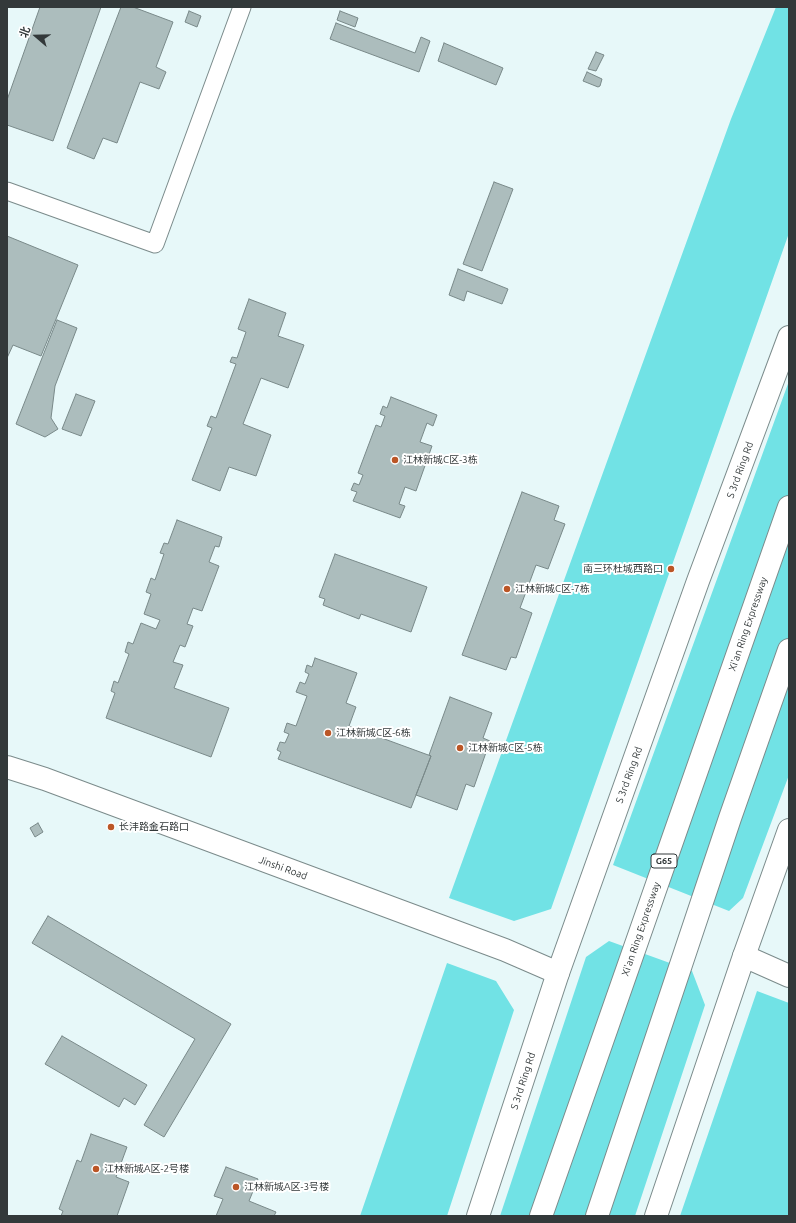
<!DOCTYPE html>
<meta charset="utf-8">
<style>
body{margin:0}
#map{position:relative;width:796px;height:1223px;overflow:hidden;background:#e7f8f9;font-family:Ubuntu,"Noto Sans SC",sans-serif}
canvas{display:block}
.frame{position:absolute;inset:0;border:8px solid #33393a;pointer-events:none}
.north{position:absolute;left:16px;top:16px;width:40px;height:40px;-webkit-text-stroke:3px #fff;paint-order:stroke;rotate:290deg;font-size:11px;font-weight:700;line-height:16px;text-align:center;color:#33393a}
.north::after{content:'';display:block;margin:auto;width:14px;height:18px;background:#33393a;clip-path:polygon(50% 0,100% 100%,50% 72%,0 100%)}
</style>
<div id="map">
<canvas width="796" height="1223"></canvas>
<div class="frame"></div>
<div class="north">北</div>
</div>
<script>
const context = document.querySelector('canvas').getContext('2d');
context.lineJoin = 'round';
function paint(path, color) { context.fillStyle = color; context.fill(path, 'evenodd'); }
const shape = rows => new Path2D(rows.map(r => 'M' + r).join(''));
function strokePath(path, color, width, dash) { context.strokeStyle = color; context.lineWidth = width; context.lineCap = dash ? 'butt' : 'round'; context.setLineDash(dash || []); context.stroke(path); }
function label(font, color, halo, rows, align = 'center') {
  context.font = font + ' Ubuntu,"Noto Sans SC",sans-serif'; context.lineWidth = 4; context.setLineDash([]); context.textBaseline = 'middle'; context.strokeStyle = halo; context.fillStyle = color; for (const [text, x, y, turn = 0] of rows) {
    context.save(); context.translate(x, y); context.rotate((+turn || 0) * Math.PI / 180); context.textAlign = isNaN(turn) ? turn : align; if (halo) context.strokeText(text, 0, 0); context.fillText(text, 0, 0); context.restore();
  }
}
paint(shape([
 [776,7,789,7,789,233,551,909,514,921,449,898,731,119],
 [789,381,789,775,743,898,729,911,613,865],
 [609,941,692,971,705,1005,635,1216,500,1216,586,957],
 [447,963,496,981,514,1010,447,1216,360,1216],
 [757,991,789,1003,789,1216,680,1216]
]), '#71e2e5');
const building = shape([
 [40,7,101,7,53,141,7,125,7,100,40,7],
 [121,7,133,7,173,22,156,67,166,72,159,89,140,82,117,143,103,138,94,159,67,148,121,7],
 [189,11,201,16,197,27,185,22,189,11],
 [340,11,358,18,355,27,337,20,340,11],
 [336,23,415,53,421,37,430,41,419,72,330,39,336,23],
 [444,43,503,68,496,85,438,61,444,43],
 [596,52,604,55,596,71,588,69,596,52],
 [587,72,602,79,600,86,598,87,583,81,587,72],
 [494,182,513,189,482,271,463,264,494,182],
 [7,236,78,265,41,356,13,345,7,358,7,236],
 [458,269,508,289,502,304,467,291,464,301,449,295,458,269],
 [249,299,286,313,278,336,304,345,288,388,261,378,243,424,271,435,256,476,229,467,220,491,192,480,212,428,207,426,211,416,216,418,236,364,230,362,232,357,237,358,246,332,238,329,249,299],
 [57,320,77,328,55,386,51,418,58,429,45,437,16,424,57,320],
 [76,394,95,401,81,436,62,429,76,394],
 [391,397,437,415,433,426,427,423,420,442,432,446,416,491,405,487,399,504,405,506,400,518,353,501,357,492,351,490,354,483,359,485,363,475,358,473,376,425,381,427,385,416,380,414,383,406,387,408,391,397],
 [522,492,559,506,554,520,565,524,548,569,536,565,520,608,532,613,516,658,511,657,506,670,462,655,522,492],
 [177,520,222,537,219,547,215,546,209,562,219,566,202,611,193,608,187,624,193,626,185,647,180,645,173,662,183,665,174,688,229,708,211,757,106,718,115,693,111,691,114,681,118,683,129,654,125,652,128,642,133,644,141,623,156,629,160,620,144,614,151,594,146,592,151,578,155,580,164,554,160,553,164,543,168,544,177,520],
 [335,554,427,587,411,632,361,614,359,619,323,605,325,599,319,597,335,554],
 [315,658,357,673,346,703,356,707,349,726,431,756,411,808,278,759,281,752,277,750,280,742,285,743,289,734,284,732,287,723,296,726,307,696,296,692,300,682,305,684,309,674,305,672,307,665,312,667,315,658],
 [450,697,492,713,483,738,490,741,474,787,466,784,457,810,416,795,431,756,429,755,450,697],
 [38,823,43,832,35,837,30,828,38,823],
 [48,916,231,1024,164,1137,144,1125,195,1039,32,943,48,916],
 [62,1036,147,1085,135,1105,124,1098,119,1107,45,1064,62,1036],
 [91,1134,127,1147,116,1177,129,1182,117,1216,61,1216,63,1211,59,1209,77,1160,81,1162,91,1134],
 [226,1167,258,1179,249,1201,276,1212,274,1216,216,1216,223,1199,214,1196,226,1167]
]);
paint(building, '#acbdbd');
strokePath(building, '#798989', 1);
const street = shape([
 [7,191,155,244,242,7]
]);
const secondary = shape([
 [7,767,45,779,505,950,558,973],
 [744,956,789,976]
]);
const highway = shape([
 [478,1216,558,973,698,581,789,337],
 [541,1216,789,507],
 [597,1216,730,818,789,650],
 [656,1216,744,956,789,830]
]);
strokePath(street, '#7b8b8b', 19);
strokePath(secondary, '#7b8b8b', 24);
strokePath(highway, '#7b8b8b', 24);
strokePath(street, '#fff', 17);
strokePath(secondary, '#fff', 22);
strokePath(highway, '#fff', 22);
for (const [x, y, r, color] of [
 [395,460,4,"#bb5626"],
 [671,569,4,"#bb5626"],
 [507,589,4,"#bb5626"],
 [328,733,4,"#bb5626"],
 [460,748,4,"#bb5626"],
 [111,827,4,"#bb5626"],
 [96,1169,4,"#bb5626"],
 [236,1187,4,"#bb5626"]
]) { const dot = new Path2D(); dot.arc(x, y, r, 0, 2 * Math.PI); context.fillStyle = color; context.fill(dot); strokePath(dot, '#fff', 1.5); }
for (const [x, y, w] of [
 [664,861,26]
]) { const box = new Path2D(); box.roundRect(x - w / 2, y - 7, w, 14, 3); context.fillStyle = '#fff'; context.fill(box); strokePath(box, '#33393a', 1); }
label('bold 9px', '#33393a', null, [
 ["G65",664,861]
]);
label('10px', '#33393a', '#fff', [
 ["江林新城C区-3栋",403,460],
 ["南三环杜城西路口",663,569,"right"],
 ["江林新城C区-7栋",515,589],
 ["江林新城C区-6栋",336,733],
 ["江林新城C区-5栋",468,748],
 ["长沣路金石路口",119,827],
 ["江林新城A区-2号楼",104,1169],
 ["江林新城A区-3号楼",244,1187]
], 'left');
label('10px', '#33393a', '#fff', [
 ["S 3rd Ring Rd",740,470,-70],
 ["Xi'an Ring Expressway",748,624,-71],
 ["S 3rd Ring Rd",629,775,-70],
 ["Jinshi Road",283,868,20],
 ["Xi'an Ring Expressway",641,929,-71],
 ["S 3rd Ring Rd",523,1081,-72]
]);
</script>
